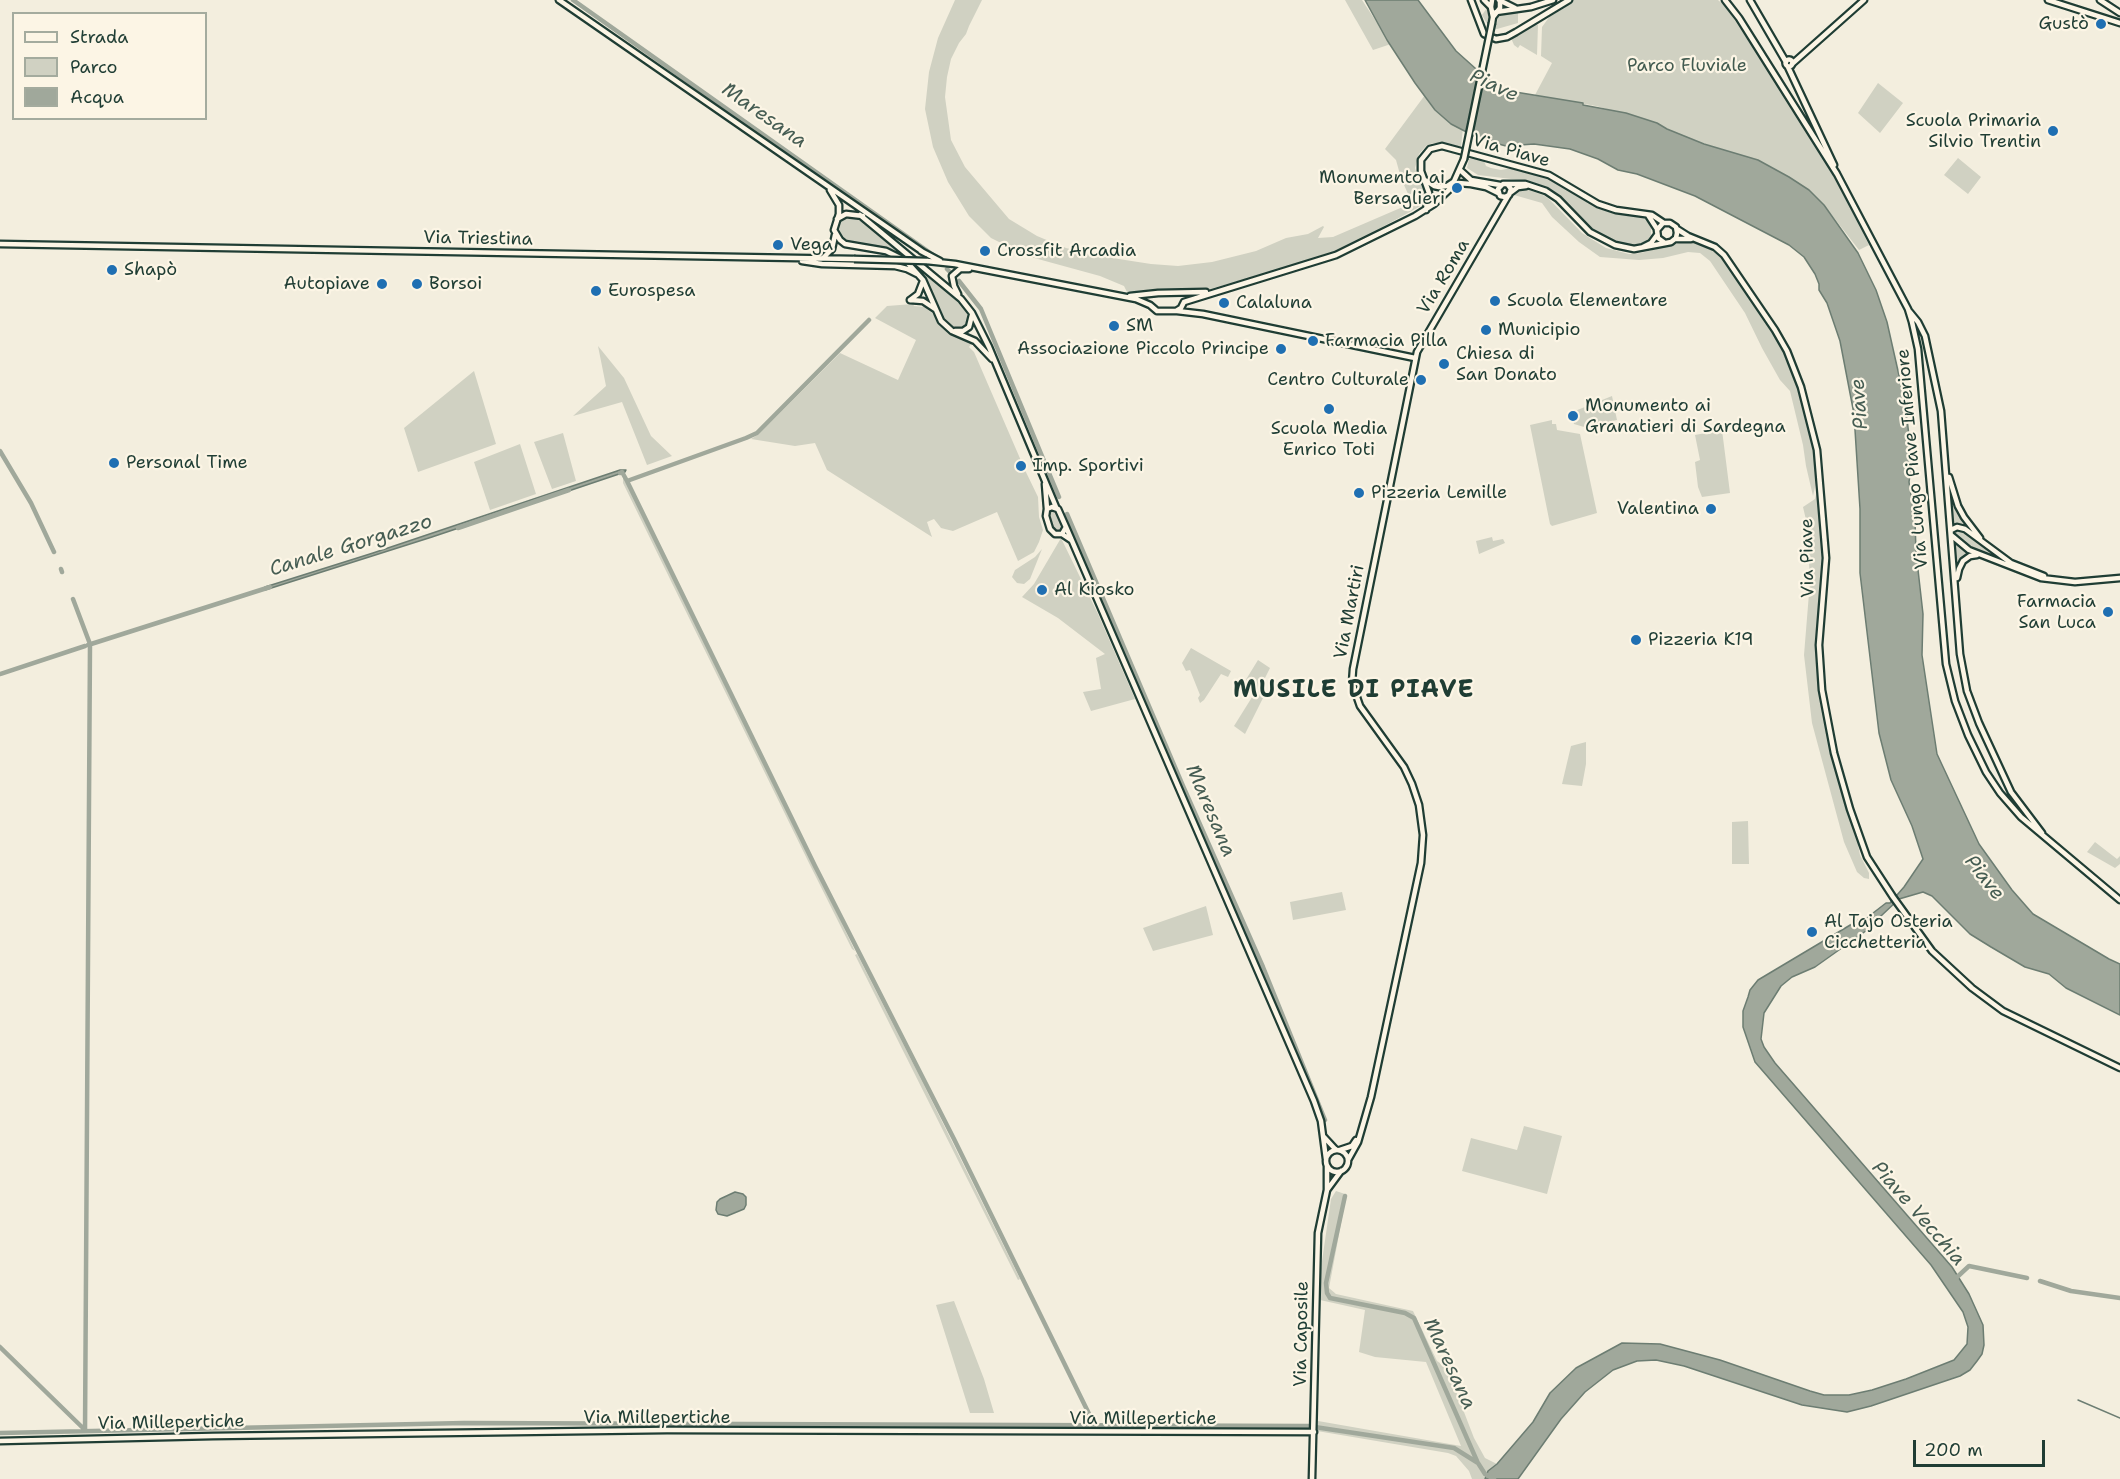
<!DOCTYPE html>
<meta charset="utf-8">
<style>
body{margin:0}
#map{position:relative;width:2120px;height:1479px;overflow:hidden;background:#f3eede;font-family:"Shantell Sans",sans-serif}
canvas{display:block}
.legend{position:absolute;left:12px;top:12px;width:195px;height:108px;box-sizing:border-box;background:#fcf5e5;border:2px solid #a4ab9e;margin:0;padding:8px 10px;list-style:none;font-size:18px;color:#1f3d34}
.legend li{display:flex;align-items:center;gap:12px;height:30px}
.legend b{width:30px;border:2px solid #a4ab9e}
.scale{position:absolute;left:1913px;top:1440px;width:132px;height:27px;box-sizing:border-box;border:3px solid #1f3d34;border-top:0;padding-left:8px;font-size:18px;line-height:21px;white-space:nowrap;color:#1f3d34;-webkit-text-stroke:4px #fcf5e5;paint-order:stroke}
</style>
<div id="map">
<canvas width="2120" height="1479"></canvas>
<ul class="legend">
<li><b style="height:8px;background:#fcf5e5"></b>Strada</li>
<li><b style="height:16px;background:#d0d1c2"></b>Parco</li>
<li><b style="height:16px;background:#a0a89b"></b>Acqua</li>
</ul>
<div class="scale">200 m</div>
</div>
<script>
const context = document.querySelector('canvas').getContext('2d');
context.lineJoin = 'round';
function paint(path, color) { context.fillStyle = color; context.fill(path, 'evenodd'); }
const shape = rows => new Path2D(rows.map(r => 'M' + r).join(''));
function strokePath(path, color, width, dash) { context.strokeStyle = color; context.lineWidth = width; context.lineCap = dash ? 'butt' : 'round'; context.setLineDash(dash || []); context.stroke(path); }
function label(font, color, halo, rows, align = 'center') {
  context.font = font + ' "Shantell Sans",sans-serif'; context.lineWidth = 4.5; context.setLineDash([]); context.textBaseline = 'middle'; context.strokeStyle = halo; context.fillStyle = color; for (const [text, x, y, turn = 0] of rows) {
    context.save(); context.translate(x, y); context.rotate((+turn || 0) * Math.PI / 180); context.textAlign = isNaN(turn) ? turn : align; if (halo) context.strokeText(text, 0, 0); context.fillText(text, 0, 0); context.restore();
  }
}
paint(shape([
 [955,0,982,0,969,26,966,34,959,43,951,59,947,77,945,97,951,140,965,167,1009,219,1037,236,1066,248,1093,255,1151,264,1178,266,1212,262,1256,251,1286,238,1308,234,1323,226,1324,227,1318,238,1333,237,1412,203,1401,178,1396,160,1385,149,1425,95,1463,128,1461,147,1444,143,1433,143,1426,146,1419,154,1415,168,1419,181,1426,192,1426,203,1352,244,1325,256,1210,289,1185,291,1157,289,1127,292,1124,286,1100,276,1027,256,991,238,969,216,948,182,933,147,925,109,929,72,938,38],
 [1345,0,1362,0,1391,44,1373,50],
 [1572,0,1718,0,1726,7,1764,65,1835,178,1869,245,1859,250,1824,205,1758,160,1704,144,1667,129,1657,123,1596,106,1535,95,1552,63,1541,56,1542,27,1550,16,1567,6],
 [1487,8,1489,19,1497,23,1498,16,1518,12,1518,23,1497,29,1492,28,1486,22,1482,15],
 [1536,24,1538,25,1537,55,1520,45,1518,48,1514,45,1511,38],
 [1878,83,1903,103,1880,133,1858,113],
 [1473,158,1484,161,1486,166,1491,168,1501,170,1512,168,1553,180,1599,209,1648,218,1651,228,1651,235,1646,242,1629,246,1618,244,1599,236,1546,188,1528,181,1478,175,1467,168,1469,159],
 [1958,158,1981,177,1968,194,1944,175],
 [1523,188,1543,195,1549,199,1582,233,1606,248,1629,254,1641,253,1680,243,1696,243,1716,250,1726,260,1767,320,1788,358,1794,375,1811,431,1815,453,1817,478,1813,496,1806,466,1803,445,1790,391,1780,380,1762,348,1745,313,1710,261,1700,253,1688,252,1663,258,1639,260,1600,257,1579,242,1552,217,1542,203,1514,195],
 [848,215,858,217,868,223,923,271,921,273,914,265,896,253,846,243,838,234,837,230,839,221],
 [925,272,966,310,969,321,965,327,956,329,945,323,933,293,922,274],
 [913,304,914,306,924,307,932,313,946,331,972,343,969,347,974,352,1022,463,1018,465,1019,469,1024,468,1038,497,1039,517,1043,530,1039,542,1034,552,1018,561,997,512,953,531,941,528,934,519,927,522,932,537,827,470,815,443,795,446,751,439,759,434,840,353,898,380,916,340,875,318,887,306],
 [598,346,624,378,651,436,672,456,647,465,622,402,573,416,606,386],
 [474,371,496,444,418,472,404,428],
 [1612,396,1617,420,1584,427,1574,424,1570,413],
 [1552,420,1552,424,1556,424,1557,430,1580,434,1597,513,1552,526,1550,524,1530,425],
 [1722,430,1730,493,1702,497,1698,487,1695,462,1700,460,1695,435],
 [563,433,576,481,552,489,534,442],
 [520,444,536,494,490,510,474,462],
 [623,476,768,770,855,951,852,949,808,861,623,483],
 [1818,486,1823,565,1817,638,1820,700,1832,754,1859,842,1858,845,1860,855,1869,873,1869,879,1864,878,1857,872,1844,842,1812,723,1804,655,1810,581,1807,524,1803,507,1815,499],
 [1950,496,1957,513,1965,528,1952,523],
 [1051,510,1057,512,1063,526,1060,532,1056,532,1053,529,1049,515],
 [1958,529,1966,533,2005,562,1966,547,1956,537,1956,532],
 [1492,537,1493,541,1503,539,1505,543,1479,554,1476,541],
 [1061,538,1098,614,1135,699,1091,711,1083,692,1101,689,1096,658,1105,654,1058,618,1022,597,1034,584],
 [1953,542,1973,554,1960,562,1956,570],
 [1042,549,1030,579,1024,584,1017,583,1012,577,1015,570,1035,557],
 [1191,648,1231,671,1228,677,1221,674,1204,700,1200,703,1198,698,1200,695,1190,670,1186,671,1182,663],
 [1258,660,1270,668,1260,688,1266,692,1245,734,1234,726,1254,694,1242,686],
 [1586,742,1586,764,1582,786,1562,784,1571,746],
 [1748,821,1749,864,1732,864,1732,822],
 [2095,842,2117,859,2120,856,2120,864,2115,868,2087,852],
 [1342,892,1346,910,1293,920,1290,902],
 [1206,906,1213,935,1153,951,1143,928],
 [857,954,917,1071,1020,1279,1018,1280,855,955],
 [1524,1126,1562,1136,1547,1194,1462,1171,1471,1138,1517,1150],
 [1336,1191,1345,1194,1346,1197,1329,1288,1336,1294,1413,1311,1437,1361,1447,1368,1474,1438,1485,1458,1497,1464,1488,1471,1485,1479,1472,1479,1469,1471,1456,1456,1448,1453,1317,1431,1318,1421,1461,1446,1426,1362,1375,1357,1359,1352,1365,1310,1320,1300,1321,1268,1331,1199],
 [954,1301,984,1379,994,1413,970,1413,936,1305]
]), '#d0d1c2');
const water = shape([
 [1365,0,1418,0,1456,51,1485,77,1509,91,1583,103,1583,105,1626,113,1657,123,1667,129,1704,144,1758,160,1789,177,1809,190,1824,205,1858,253,1876,290,1887,322,1905,402,1912,461,1909,482,1915,520,1916,552,1923,614,1922,655,1937,754,1979,844,2012,890,2033,914,2109,959,2120,964,2120,1015,2066,988,2049,974,2025,967,1991,947,1970,934,1932,896,1923,892,1899,899,1881,916,1869,922,1870,928,1815,967,1792,977,1781,986,1764,1013,1761,1039,1764,1047,1775,1063,1952,1267,1969,1294,1983,1325,1984,1345,1982,1354,1977,1361,1970,1370,1960,1376,1871,1406,1847,1412,1802,1405,1684,1366,1656,1360,1637,1361,1613,1370,1585,1392,1561,1419,1518,1479,1485,1479,1488,1471,1497,1464,1533,1422,1550,1393,1576,1368,1622,1343,1660,1344,1720,1360,1810,1391,1824,1395,1849,1395,1872,1390,1906,1379,1954,1360,1967,1344,1968,1327,1963,1312,1931,1265,1755,1062,1743,1027,1743,1011,1748,997,1750,990,1758,980,1862,918,1864,920,1886,903,1890,903,1904,887,1923,859,1912,826,1891,780,1879,733,1860,573,1860,509,1854,414,1840,341,1827,303,1819,290,1819,284,1815,274,1804,257,1789,245,1695,196,1637,174,1618,170,1598,159,1570,149,1534,144,1506,146,1480,139,1451,124,1435,110,1415,83,1387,40,1365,0],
 [620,470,626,470,625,472,432,537,265,590,265,587,373,553,620,470],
 [735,1192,743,1194,746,1197,746,1205,744,1209,727,1216,718,1214,716,1210,717,1202,720,1199,735,1192]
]);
paint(water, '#a0a89b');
strokePath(water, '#6c7d72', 1.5);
strokePath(shape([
 [2078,1400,2120,1418]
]), '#6c7d72', 1.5);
strokePath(shape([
 [573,0,936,257],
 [947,269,950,272],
 [959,281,981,309,1059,497],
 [0,451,31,503,54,552],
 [620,473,622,472,627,481,815,866,954,1139,1094,1424],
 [627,481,746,438,757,433,869,320],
 [1067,514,1183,786,1263,967,1325,1120],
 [458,528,569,490],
 [61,569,62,572],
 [73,599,90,644,85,1430],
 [88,645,270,587],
 [0,674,85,646],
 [1345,1196,1326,1283,1327,1293,1330,1298,1405,1313,1414,1318,1477,1461],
 [1955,1279,1969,1266,2027,1278],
 [2040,1281,2071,1291,2120,1298],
 [0,1347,85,1430],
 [0,1433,464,1423,1308,1426,1454,1448,1478,1463,1485,1474,1494,1479]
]), '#a0a89b', 4.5);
const secondary = shape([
 [559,0,923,252],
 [1471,0,1484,34,1496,39,1507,37,1516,32,1569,0],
 [1484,0,1491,7],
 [1492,0,1491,7,1493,17],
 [1499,0,1515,8],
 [1725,0,1739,18,1837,174,1908,309,1912,322,1918,349,1946,664,1955,701,1968,735,1986,772,2000,793,2021,817,2120,900],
 [1750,0,1786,62],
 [2048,0,2120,23],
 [2100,0,2120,13],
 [1496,12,1531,7,1553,0],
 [1492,23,1493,17,1500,8,1500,0],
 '1785.5 63a3.5 3.5 0 1 1 7 0a3.5 3.5 0 1 1-7 0Z',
 [1792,64,1864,0],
 [1788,67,1834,165],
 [1460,170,1471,180,1500,185],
 [1425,180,1434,186,1439,187,1447,186,1453,182],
 [1508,185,1511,189,1509,195,1505,197,1500,196,1498,189,1503,184,1525,184,1546,191,1558,199,1590,232,1615,245,1634,249,1671,242,1676,238,1677,233,1676,227,1670,223,1663,223,1657,230,1658,238,1665,243],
 [1452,186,1458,183,1471,184,1486,187,1498,193],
 [830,190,839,205,839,214,834,230,840,240,845,244,886,251,906,261,923,280,941,321,952,331,975,341,992,359],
 [1510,193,1518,187,1526,186],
 [1426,210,1429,193,1421,171,1421,160,1430,149,1442,146,1549,175,1598,204,1616,210,1652,215,1664,223],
 [860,215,961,299,972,313,989,347,1056,507],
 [1648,215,1657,229],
 [837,219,846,214,863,216],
 [1677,229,1688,236,1715,247,1724,255,1775,330,1787,351,1801,387,1817,450,1826,558,1819,645,1822,690,1834,753,1850,809,1867,857,1893,897,1932,951,1972,988,2003,1011,2120,1068],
 [1675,239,1691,239],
 [0,244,854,259],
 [1643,247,1651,243,1657,235],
 [921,251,940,261],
 [823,258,832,249,835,235],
 [802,261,822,264,895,266,907,269,917,274],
 [927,261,955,264,1136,299,1150,305,1157,311,1176,311,1181,308,1184,302],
 [958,294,954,286,952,276,960,269,969,269],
 [1130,296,1158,293,1206,292],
 [910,300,923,301,935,309],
 [910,300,918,294,923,281],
 [1184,302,1336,255,1415,216,1434,204,1451,188,1464,159],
 [1177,311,1203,314,1415,358],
 [1909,311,1918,322,1925,336,1941,411,1960,654,1967,691,1979,723,2011,792,2042,833],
 [955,331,963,331,969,327,972,315],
 [1949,477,1958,506,1964,517,1980,538],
 [1045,484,1047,509],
 [1066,527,1314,1101,1321,1121,1326,1159],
 [1951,530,1957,527,1965,529,2011,563,2044,576],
 [1062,534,1066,527,1058,509,1052,507,1047,509,1046,516,1050,529,1055,534,1062,534,1071,540],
 [1951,535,1969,550,2041,578,2075,582,2120,578],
 [1957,578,1959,569,1963,561,1970,556,1977,555],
 [1324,1137,1336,1150],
 '1326 1161a11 11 0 1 1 22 0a11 11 0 1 1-22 0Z',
 [1340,1150,1352,1146,1356,1140],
 [1348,1160,1358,1142,1371,1097,1421,863,1423,835,1419,805,1412,784,1404,767,1360,706,1352,683,1353,669,1417,352,1508,196],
 [1327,1190,1341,1171],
 [0,1441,213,1436,667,1430,1314,1432],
 [1312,1479,1318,1233,1327,1190,1327,1166]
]);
strokePath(secondary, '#1f3d34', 9);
strokePath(secondary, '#fcf5e5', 4.5);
const secondaryBridge = shape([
 [1464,159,1492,23],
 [854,259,927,261]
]);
strokePath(secondaryBridge, '#1f3d34', 9, []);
strokePath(secondaryBridge, '#fcf5e5', 4.5);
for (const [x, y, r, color] of [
 [2101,24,6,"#1f6fb2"],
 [2053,131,6,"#1f6fb2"],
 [1457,188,6,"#1f6fb2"],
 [778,245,6,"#1f6fb2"],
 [985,251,6,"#1f6fb2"],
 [112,270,6,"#1f6fb2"],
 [382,284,6,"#1f6fb2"],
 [417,284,6,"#1f6fb2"],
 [596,291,6,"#1f6fb2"],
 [1495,301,6,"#1f6fb2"],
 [1224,303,6,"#1f6fb2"],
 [1114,326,6,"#1f6fb2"],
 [1486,330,6,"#1f6fb2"],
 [1313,341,6,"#1f6fb2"],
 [1281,349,6,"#1f6fb2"],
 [1444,364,6,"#1f6fb2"],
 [1421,380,6,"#1f6fb2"],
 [1329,409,6,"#1f6fb2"],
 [1573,416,6,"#1f6fb2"],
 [114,463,6,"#1f6fb2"],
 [1021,466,6,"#1f6fb2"],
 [1359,493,6,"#1f6fb2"],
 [1711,509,6,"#1f6fb2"],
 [1042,590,6,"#1f6fb2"],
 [2108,612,6,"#1f6fb2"],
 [1636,640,6,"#1f6fb2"],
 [1812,932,6,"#1f6fb2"]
]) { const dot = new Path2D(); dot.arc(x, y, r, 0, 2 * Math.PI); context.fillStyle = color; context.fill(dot); strokePath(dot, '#fcf5e5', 2); }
label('18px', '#1f3d34', '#fcf5e5', [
 ["Gustò",2089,24,"right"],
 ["Scuola Primaria",2041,121,"right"],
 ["Silvio Trentin",2041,142,"right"],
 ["Monumento ai",1445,178,"right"],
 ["Bersaglieri",1445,199,"right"],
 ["Vega",790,245],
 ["Crossfit Arcadia",997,251],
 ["Shapò",124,270],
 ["Autopiave",370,284,"right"],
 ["Borsoi",429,284],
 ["Eurospesa",608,291],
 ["Scuola Elementare",1507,301],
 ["Calaluna",1236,303],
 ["SM",1126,326],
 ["Municipio",1498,330],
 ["Farmacia Pilla",1325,341],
 ["Associazione Piccolo Principe",1269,349,"right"],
 ["Chiesa di",1456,354],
 ["San Donato",1456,375],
 ["Centro Culturale",1409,380,"right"],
 ["Monumento ai",1585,406],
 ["Granatieri di Sardegna",1585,427],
 ["Scuola Media",1329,429,"center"],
 ["Enrico Toti",1329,450,"center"],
 ["Personal Time",126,463],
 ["Imp. Sportivi",1033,466],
 ["Pizzeria Lemille",1371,493],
 ["Valentina",1699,509,"right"],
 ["Al Kiosko",1054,590],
 ["Farmacia",2096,602,"right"],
 ["San Luca",2096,623,"right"],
 ["Pizzeria K19",1648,640],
 ["Al Tajo Osteria",1824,922],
 ["Cicchetteria",1824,943]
], 'left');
label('18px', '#425b50', '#fcf5e5', [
 ["Parco Fluviale",1687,66]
]);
label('18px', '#1f3d34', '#fcf5e5', [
 ["Via Piave",1511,151,16],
 ["Via Triestina",478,239,1],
 ["Via Roma",1444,277,-59],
 ["Via Lungo Piave Inferiore",1913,459,-95],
 ["Via Piave",1808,558,-91],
 ["Via Martiri",1350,612,-79],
 ["Via Caposile",1302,1334,-89],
 ["Via Millepertiche",657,1418],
 ["Via Millepertiche",1143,1419],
 ["Via Millepertiche",171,1423,-1]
]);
label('italic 20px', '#465d53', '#fcf5e5', [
 ["Piave",1494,86,25],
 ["Maresana",764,116,35],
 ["Piave",1860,404,-94],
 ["Canale Gorgazzo",351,546,-17],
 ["Maresana",1210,811,67],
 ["Piave",1984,878,52],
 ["Piave Vecchia",1918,1214,49],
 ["Maresana",1449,1364,65]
]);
context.letterSpacing = '1.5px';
label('bold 24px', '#1f3d34', '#fcf5e5', [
 ["MUSILE DI PIAVE",1354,691]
]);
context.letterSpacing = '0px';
</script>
